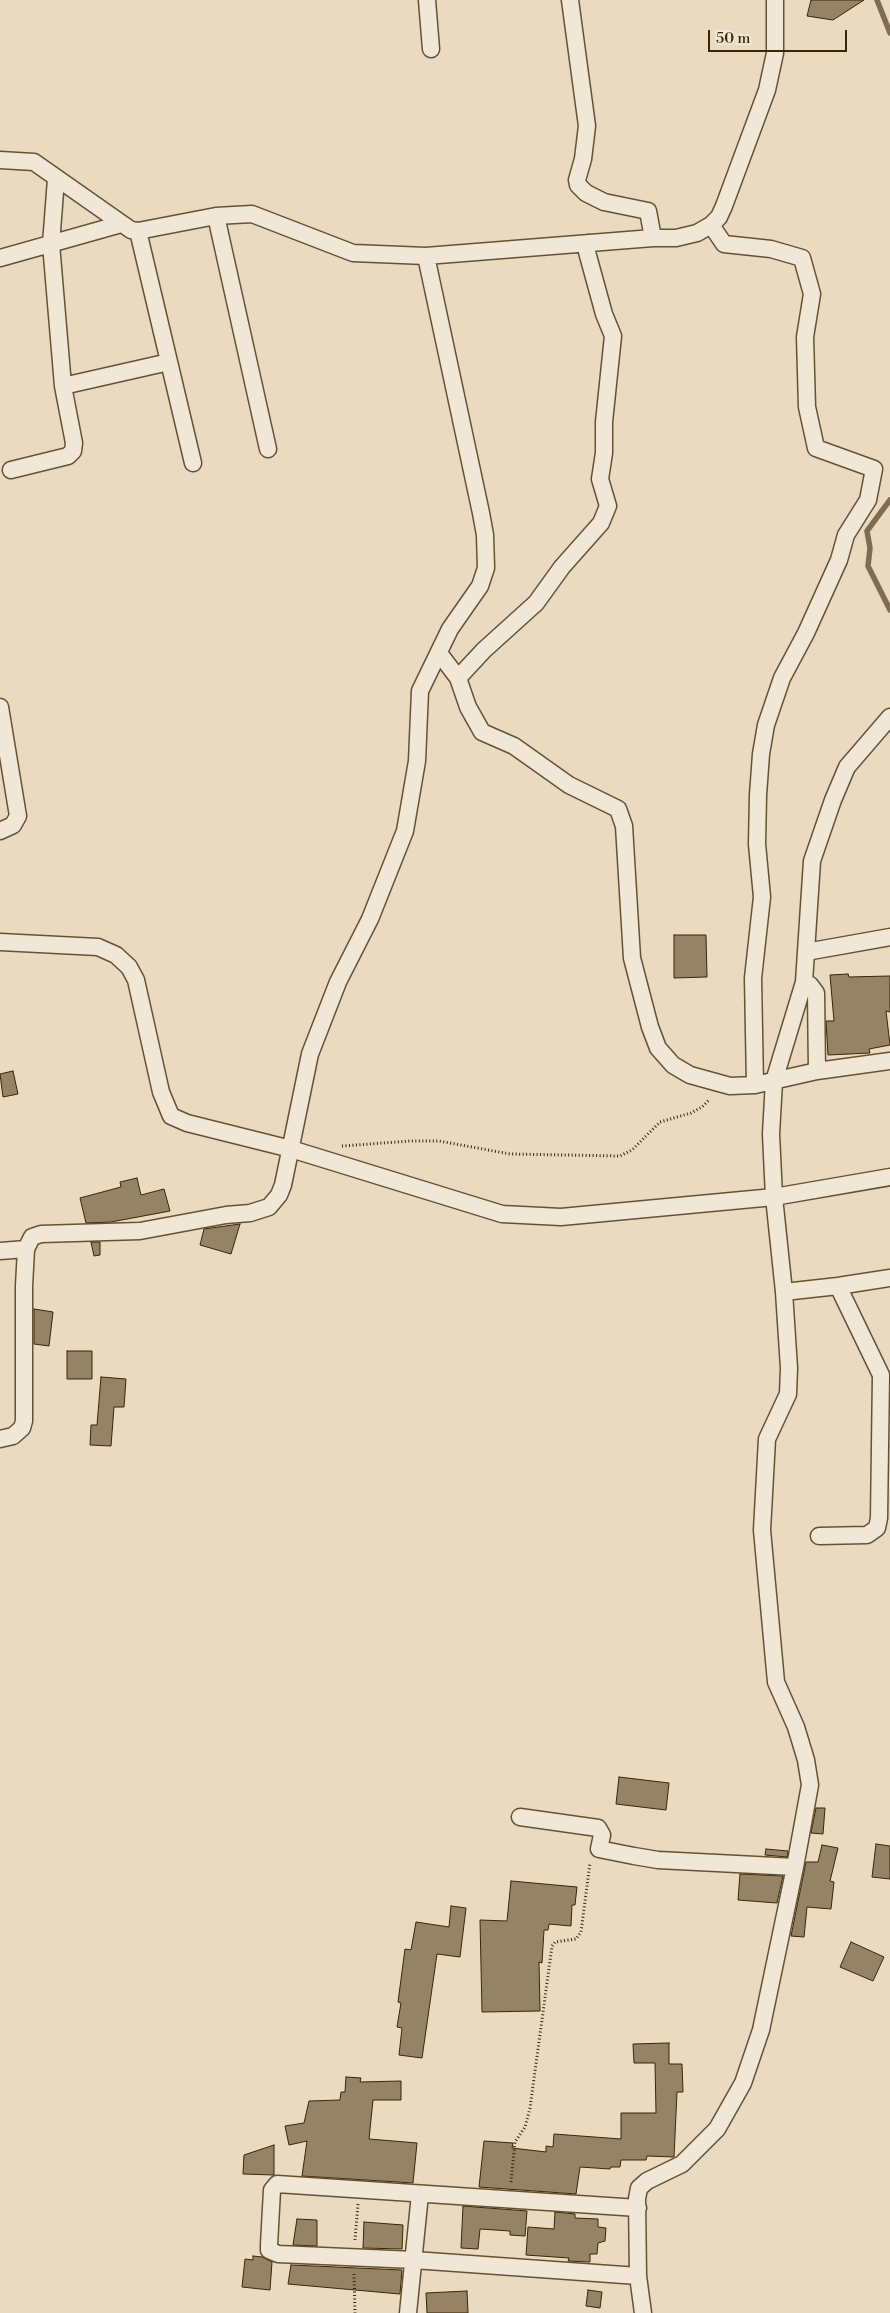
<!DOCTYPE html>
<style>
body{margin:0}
#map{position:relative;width:890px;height:2313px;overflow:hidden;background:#e9dac0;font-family:"Libre Bodoni",serif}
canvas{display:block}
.scale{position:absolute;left:708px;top:30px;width:139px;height:22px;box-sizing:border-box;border:2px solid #3b2504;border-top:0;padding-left:6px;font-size:15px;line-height:18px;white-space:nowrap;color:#3b2504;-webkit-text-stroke:4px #f1e7d6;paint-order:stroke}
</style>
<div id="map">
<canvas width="890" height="2313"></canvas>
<div class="scale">50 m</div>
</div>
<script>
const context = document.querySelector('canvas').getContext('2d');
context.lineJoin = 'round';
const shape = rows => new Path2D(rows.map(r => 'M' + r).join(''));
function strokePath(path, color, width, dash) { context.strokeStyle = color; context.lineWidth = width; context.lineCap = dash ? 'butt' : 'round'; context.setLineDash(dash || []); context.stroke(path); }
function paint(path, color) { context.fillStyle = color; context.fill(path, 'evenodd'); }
strokePath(shape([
 [877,0,890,33],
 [890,500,867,531,870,548,868,566,890,610]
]), '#806c4e', 5.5);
const building = shape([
 [811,0,864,0,833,20,807,16,811,0],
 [674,935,706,935,707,977,674,978,674,935],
 [848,974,849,977,890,976,890,1012,886,1011,890,1045,869,1049,870,1053,828,1055,826,1021,834,1021,830,975,848,974],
 [13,1071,18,1094,3,1097,0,1074,13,1071],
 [137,1178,141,1195,164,1189,170,1211,111,1222,86,1223,80,1198,121,1187,120,1182,137,1178],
 [240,1224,231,1254,200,1245,204,1229,240,1224],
 [91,1242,100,1242,100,1255,94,1256,91,1242],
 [34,1309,53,1312,49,1346,34,1344,34,1309],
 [67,1351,92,1351,92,1379,67,1379,67,1351],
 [101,1377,126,1379,124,1407,114,1407,111,1446,90,1445,91,1425,97,1425,101,1377],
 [619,1777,669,1783,666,1810,616,1804,619,1777],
 [816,1808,825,1808,823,1834,811,1833,816,1808],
 [876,1844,890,1846,890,1879,872,1877,876,1844],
 [822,1845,838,1848,830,1881,834,1882,831,1909,807,1907,804,1937,791,1936,806,1862,818,1862,822,1845],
 [766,1849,788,1851,787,1857,765,1855,766,1849],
 [740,1874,783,1876,777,1903,738,1900,740,1874],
 [511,1881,577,1887,575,1905,572,1905,571,1926,549,1924,548,1930,544,1930,542,1963,539,1962,540,2011,482,2012,480,1920,507,1921,511,1881],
 [451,1906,466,1908,460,1957,437,1954,422,2058,399,2055,402,2028,397,2027,401,2003,398,2002,405,1949,411,1950,416,1922,449,1927,451,1906],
 [851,1942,884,1957,873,1981,840,1967,851,1942],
 [669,2043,669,2064,682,2064,683,2092,677,2092,674,2157,647,2156,646,2160,621,2160,620,2167,611,2167,610,2169,580,2167,576,2194,479,2187,484,2141,513,2143,512,2148,546,2152,546,2146,553,2147,554,2134,621,2139,621,2113,656,2113,655,2063,634,2063,633,2044,669,2043],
 [346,2077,361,2078,360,2082,401,2081,401,2100,373,2100,369,2139,417,2143,413,2183,302,2176,307,2141,289,2145,285,2126,304,2123,309,2101,340,2100,341,2092,345,2092,346,2077],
 [274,2145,274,2175,243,2174,244,2155,274,2145],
 [463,2206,527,2211,525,2236,510,2235,510,2231,480,2229,478,2249,461,2248,463,2206],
 [555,2212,575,2214,575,2218,598,2219,598,2227,606,2228,605,2241,598,2243,597,2254,590,2254,590,2262,568,2261,569,2258,526,2255,528,2227,554,2229,555,2212],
 [297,2219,317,2220,317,2246,293,2245,297,2219],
 [364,2222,403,2225,402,2249,363,2248,364,2222],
 [253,2256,262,2257,272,2262,270,2290,242,2287,245,2259,253,2260,253,2256],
 [291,2265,402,2270,400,2294,288,2284,291,2265],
 [588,2290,602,2292,600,2308,586,2306,588,2290],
 [467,2291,468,2313,427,2313,426,2293,467,2291]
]);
paint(building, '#958366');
strokePath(building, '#3b2504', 1);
const street = shape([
 [427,0,431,49],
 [570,0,587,126,583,159,577,180,578,185,586,193,604,202,648,211,653,238],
 [0,160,34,162,131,230,138,231,216,216,252,214,353,253,426,256,653,238,676,238,697,233,711,225,719,217,724,206,767,90,775,53,775,0],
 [216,216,268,449],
 [711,225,724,244,771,249,802,258,812,294,805,337,807,407,816,448,874,469,868,500,846,535,839,560,806,633,782,678,766,725,761,754,758,795,757,844,762,897,753,978,755,1085],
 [138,231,193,463],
 [0,258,121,224],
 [63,386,169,362],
 [11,470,68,456,73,451,74,443,63,386,51,244,56,179],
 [439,653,458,678,468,707,482,732,514,746,569,785,618,809,624,826,632,958,650,1027,658,1048,673,1065,690,1075,730,1086,755,1085,817,1071,890,1061],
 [458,678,484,650,536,603,562,567,601,523,608,506,600,479,604,453,604,422,613,336,604,314,587,252,588,243],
 [0,707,18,816,13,825,0,831],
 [0,942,98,947,116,955,129,967,136,980,161,1092,171,1116,187,1123,291,1149,502,1214,561,1217,774,1197,890,1177],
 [806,952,890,937],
 [804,982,810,985,816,993,817,1071],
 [0,1251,26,1249],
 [784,1292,838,1286,890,1278],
 [0,1439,13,1436,22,1428,24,1421,24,1286,26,1249,32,1237,41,1234,140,1231,226,1215,250,1213,269,1207,279,1195,283,1185,310,1054,338,982,370,919,405,831,417,761,420,691,450,629,480,586,486,568,485,535,481,513,426,256],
 [819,1536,867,1535,877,1528,879,1518,881,1375,838,1286],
 [520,1817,598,1828,602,1835,599,1849,634,1856,658,1860,795,1867],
 [638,2208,277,2184,272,2190,269,2245,269,2250,278,2254,414,2260,638,2276],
 [408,2313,420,2194],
 [643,2313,638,2276,637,2199,639,2188,647,2181,682,2164,717,2129,743,2083,761,2030,795,1867,810,1785,806,1760,796,1727,776,1682,762,1530,767,1439,788,1394,789,1368,784,1292,774,1197,771,1134,774,1081,804,982,812,861,833,800,847,767,890,717]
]);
strokePath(street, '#665233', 19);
strokePath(shape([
 [342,1146,410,1141,439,1141,510,1154,620,1156,632,1150,660,1122,691,1113,702,1107,710,1099],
 [511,2182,515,2142,525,2127,530,2108,552,1946,555,1942,576,1939,581,1932,590,1863],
 [355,2240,358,2204],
 [354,2274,355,2313]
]), '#3b2504', 3, [1, 2.5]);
strokePath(street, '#f1e7d6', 16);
</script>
